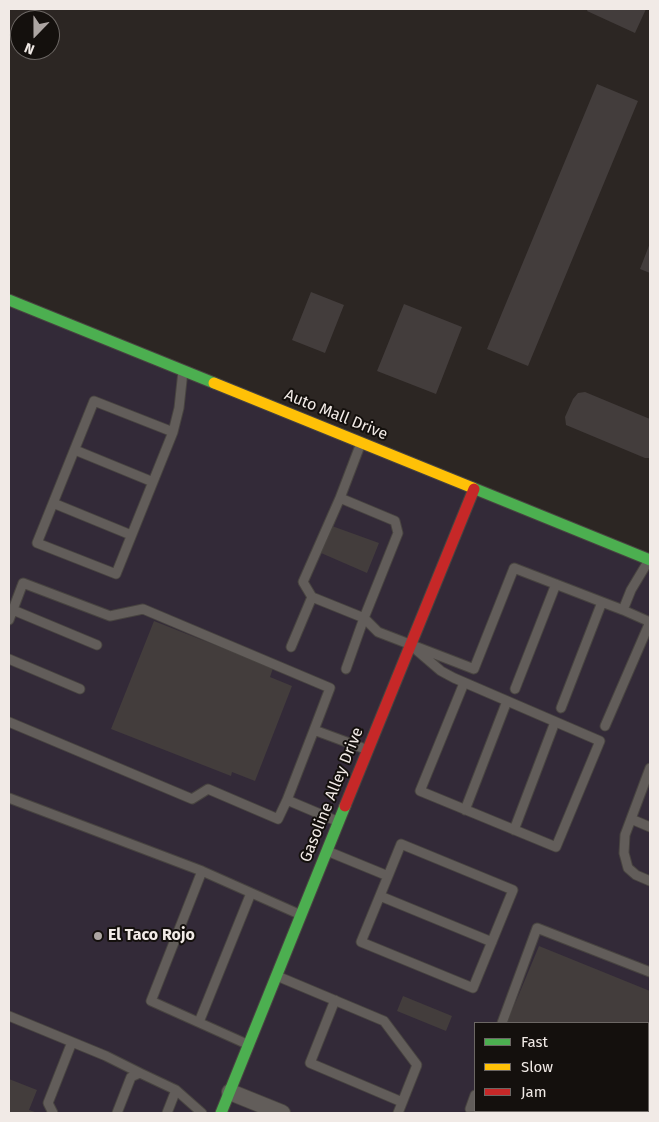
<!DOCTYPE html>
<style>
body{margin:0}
#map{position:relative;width:659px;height:1122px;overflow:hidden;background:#2c2623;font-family:"Fira Sans",sans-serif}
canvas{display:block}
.frame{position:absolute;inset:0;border:10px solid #f1eae6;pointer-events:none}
.legend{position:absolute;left:474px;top:1022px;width:175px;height:90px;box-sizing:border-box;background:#14100d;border:1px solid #6c6764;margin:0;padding:6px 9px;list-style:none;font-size:15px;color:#f1eae6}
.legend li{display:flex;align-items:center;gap:10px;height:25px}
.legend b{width:25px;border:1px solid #6c6764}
.north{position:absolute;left:10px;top:10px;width:50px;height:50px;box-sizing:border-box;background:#14100d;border:1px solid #6c6764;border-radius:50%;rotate:202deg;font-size:14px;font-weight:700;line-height:20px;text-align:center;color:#f1eae6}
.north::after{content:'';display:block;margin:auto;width:18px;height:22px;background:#aca5a2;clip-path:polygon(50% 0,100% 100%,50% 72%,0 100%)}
</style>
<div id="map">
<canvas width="659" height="1122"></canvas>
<div class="frame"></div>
<ul class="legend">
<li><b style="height:6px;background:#4caf50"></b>Fast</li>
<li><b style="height:6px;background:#ffc107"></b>Slow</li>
<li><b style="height:6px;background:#c62828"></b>Jam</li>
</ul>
<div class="north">N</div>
</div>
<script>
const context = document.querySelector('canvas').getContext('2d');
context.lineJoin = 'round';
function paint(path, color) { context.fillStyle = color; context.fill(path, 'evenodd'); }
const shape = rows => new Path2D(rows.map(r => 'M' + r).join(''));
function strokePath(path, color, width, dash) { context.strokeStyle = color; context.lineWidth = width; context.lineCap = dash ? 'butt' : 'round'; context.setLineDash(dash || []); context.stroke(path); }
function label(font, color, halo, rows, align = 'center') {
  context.font = font + ' "Fira Sans",sans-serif'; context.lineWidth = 4; context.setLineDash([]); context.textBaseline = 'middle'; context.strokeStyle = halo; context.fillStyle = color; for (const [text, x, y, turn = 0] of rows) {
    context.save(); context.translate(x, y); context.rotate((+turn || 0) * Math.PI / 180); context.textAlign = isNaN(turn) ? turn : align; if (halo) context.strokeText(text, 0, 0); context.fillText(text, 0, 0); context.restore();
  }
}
paint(shape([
 [9,299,650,557,650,1113,9,1113],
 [475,1023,648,1023,648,1111,475,1111]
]), '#332a38');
paint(shape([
 [588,9,646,9,635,33,587,11],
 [597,84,638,101,528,366,487,349],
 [650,243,650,273,640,269],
 [311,292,344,305,325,353,292,340],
 [404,304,462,327,436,394,377,371],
 [585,392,650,419,650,458,645,458,566,425,565,417,573,399,578,393],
 [332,526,379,543,367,573,321,553],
 [154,621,273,668,270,677,292,686,255,781,232,772,231,776,111,729],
 [539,946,650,991,650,1086,648,1085,648,1023,507,1023],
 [403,996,452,1016,446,1031,397,1011],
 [9,1079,37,1090,29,1110,38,1113,9,1113]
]), '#433d3c');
const lane = shape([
 [173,432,94,401,37,543,116,574,173,432,179,408,183,371],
 [361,443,340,498,395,521,398,533,364,618,378,632,474,669,514,568,602,602],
 [75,450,153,482],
 [340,498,303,582,312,597,364,618,346,669],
 [53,503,131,535],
 [13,610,97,645],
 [9,620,23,583,110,616,143,609,330,688,314,730],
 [291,647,312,597],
 [413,647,441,671,454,678,600,741,556,847,420,791,464,683],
 [9,659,80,689],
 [515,689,556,584],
 [561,708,602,602,623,610],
 [9,722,192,799,208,789,278,819,287,800],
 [605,726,650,622,623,610,631,590,649,560],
 [650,768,625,835,624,853,628,868,636,875,650,881],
 [9,798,202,871,301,915],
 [465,810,507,701],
 [631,819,650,827],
 [339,822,287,800,314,730,368,750],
 [514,830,555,722],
 [327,851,388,876,401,844,513,890,473,988,361,942,388,876],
 [202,871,151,1001,249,1045],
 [380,896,492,942],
 [277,976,384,1021,417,1065,398,1113],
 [335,1000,310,1063,402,1102],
 [9,1016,106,1056,140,1073],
 [199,1022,251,893],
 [502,1023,537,928,650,972],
 [475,1095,470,1109,481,1113],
 [647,1111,650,1112],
 [53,1113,48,1103,72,1042],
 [117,1113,131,1077,140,1073,176,1090,202,1113],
 [167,1113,176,1090]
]);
const street = shape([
 [230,1092,282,1113]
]);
const fast = shape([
 [9,300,214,383],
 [473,488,650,560],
 [221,1113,345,806]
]);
const slow = shape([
 [214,383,473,488]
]);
const jam = shape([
 [345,806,474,489]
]);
strokePath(lane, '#484440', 11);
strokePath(street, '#484440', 18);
strokePath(fast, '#484440', 13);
strokePath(slow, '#484440', 13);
strokePath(jam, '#484440', 13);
strokePath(lane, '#625d5a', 9);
strokePath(street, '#625d5a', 16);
strokePath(fast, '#4caf50', 11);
strokePath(slow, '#ffc107', 11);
strokePath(jam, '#c62828', 11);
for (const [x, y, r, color] of [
 [98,936,5,"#aca5a2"]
]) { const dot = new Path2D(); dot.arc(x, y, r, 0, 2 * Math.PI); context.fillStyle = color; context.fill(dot); strokePath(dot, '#14100d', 2); }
label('16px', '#f1eae6', '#14100d', [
 ["Auto Mall Drive",336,415,22],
 ["Gasoline Alley Drive",332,795,-68]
]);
label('bold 16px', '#f1eae6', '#14100d', [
 ["El Taco Rojo",108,936]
], 'left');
</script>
